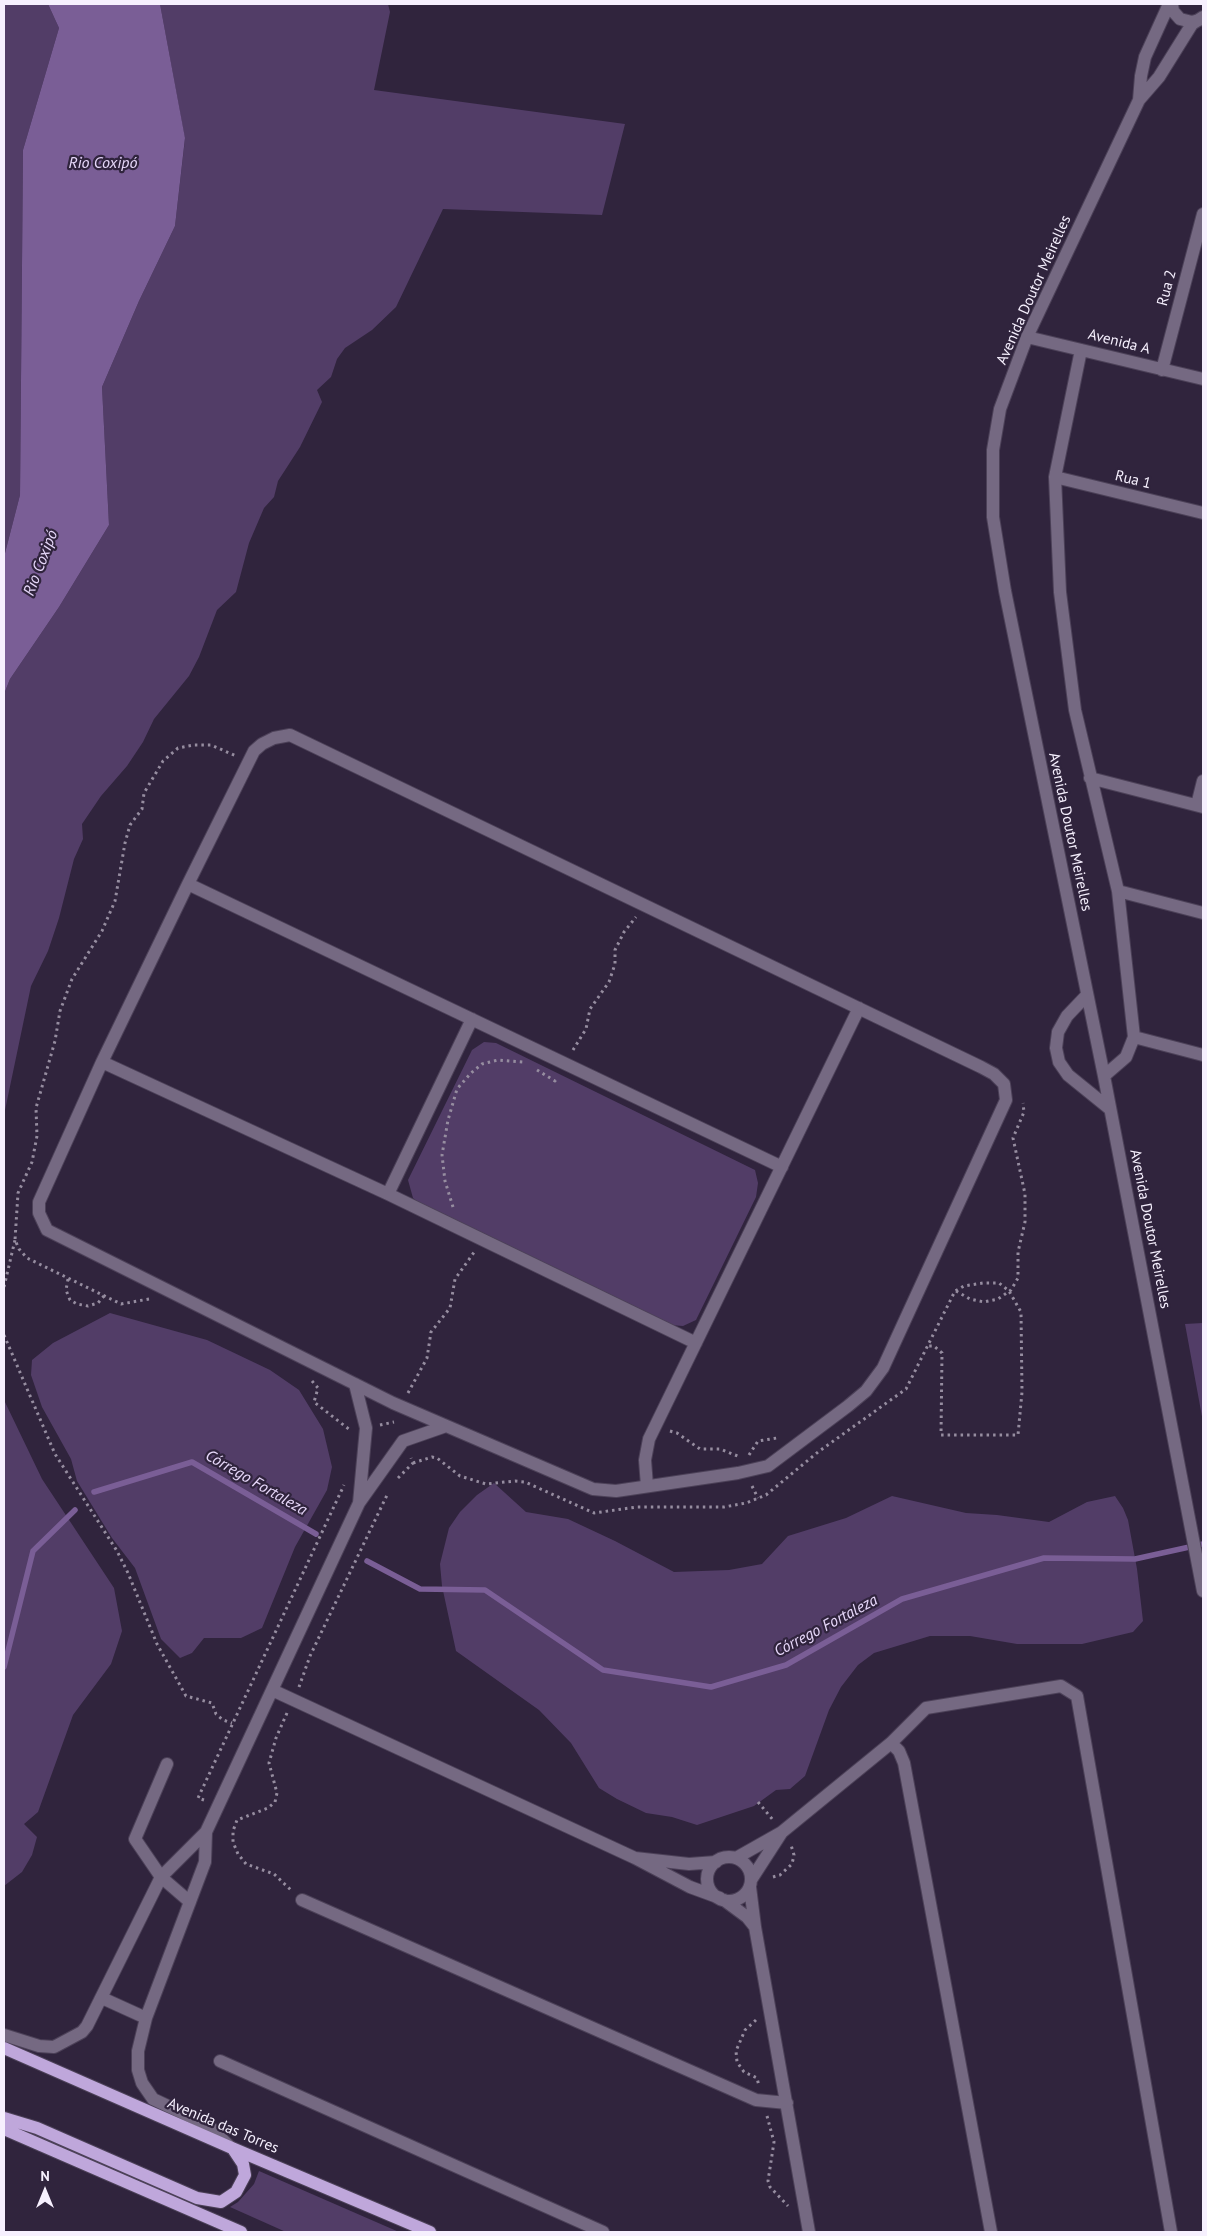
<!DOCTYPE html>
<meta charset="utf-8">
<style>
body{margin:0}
#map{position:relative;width:1207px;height:2236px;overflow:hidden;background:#30243d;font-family:"PT Sans",sans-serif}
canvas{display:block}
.frame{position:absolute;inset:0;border:5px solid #f6f0fe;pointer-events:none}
.north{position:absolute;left:20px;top:2166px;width:50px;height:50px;-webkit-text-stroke:4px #30243d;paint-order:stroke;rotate:0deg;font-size:14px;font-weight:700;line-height:20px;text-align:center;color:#f6f0fe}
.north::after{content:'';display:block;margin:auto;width:18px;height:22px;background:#f6f0fe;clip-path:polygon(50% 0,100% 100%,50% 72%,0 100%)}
</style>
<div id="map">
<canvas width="1207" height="2236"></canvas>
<div class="frame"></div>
<div class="north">N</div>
</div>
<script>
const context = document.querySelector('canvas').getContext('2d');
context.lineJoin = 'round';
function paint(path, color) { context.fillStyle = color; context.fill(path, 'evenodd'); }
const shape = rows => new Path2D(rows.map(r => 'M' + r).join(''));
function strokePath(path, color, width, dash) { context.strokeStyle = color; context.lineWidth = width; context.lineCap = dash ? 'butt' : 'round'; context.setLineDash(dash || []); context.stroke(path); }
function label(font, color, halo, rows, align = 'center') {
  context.font = font + ' "PT Sans",sans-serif'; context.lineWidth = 4.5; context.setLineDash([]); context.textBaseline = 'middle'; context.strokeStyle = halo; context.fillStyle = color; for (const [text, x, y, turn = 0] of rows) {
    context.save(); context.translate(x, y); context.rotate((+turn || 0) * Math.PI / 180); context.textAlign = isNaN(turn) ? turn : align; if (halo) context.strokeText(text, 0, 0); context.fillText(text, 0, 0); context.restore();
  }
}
paint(shape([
 [4,4,48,4,59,28,23,150,20,495,4,557],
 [160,4,388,4,390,12,374,90,625,124,602,215,443,209,396,307,372,330,345,348,337,359,331,377,317,390,322,402,300,447,278,481,274,497,264,508,249,543,236,592,217,610,199,657,189,676,154,719,143,742,127,766,101,796,82,824,83,839,74,859,59,918,48,951,31,986,4,1115,4,694,10,679,59,607,109,525,102,387,139,301,175,226,185,139],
 [484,1042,496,1043,755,1170,758,1183,756,1197,696,1320,683,1326,670,1325,422,1206,413,1198,408,1180,472,1050],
 [110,1313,207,1340,270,1370,299,1390,323,1429,332,1467,327,1490,295,1547,262,1628,241,1638,204,1638,192,1653,180,1658,161,1639,135,1568,112,1538,77,1481,71,1459,42,1407,31,1375,32,1360,53,1343],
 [1203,1323,1203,1422,1185,1324],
 [4,1400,42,1479,114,1588,122,1631,111,1664,73,1715,38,1812,24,1824,37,1837,32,1855,22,1872,4,1886],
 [494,1483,526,1512,568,1519,615,1541,674,1572,729,1570,762,1564,788,1536,846,1518,892,1496,966,1513,997,1515,1049,1522,1087,1502,1115,1496,1123,1508,1128,1520,1137,1569,1143,1621,1133,1632,1082,1644,1017,1644,970,1636,930,1636,874,1653,858,1665,841,1687,829,1710,805,1776,790,1789,776,1790,754,1806,697,1825,672,1817,646,1813,617,1799,599,1788,571,1743,539,1710,456,1651,442,1586,440,1564,449,1528,460,1512,477,1495],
 [259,2171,399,2232,286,2232,230,2207,238,2202,254,2184]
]), '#523d67');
paint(shape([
 [48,4,160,4,185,138,175,226,139,301,102,387,109,525,59,607,10,679,4,694,4,557,20,495,23,150,59,28]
]), '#7a5e96');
strokePath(shape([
 [94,1492,192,1462,316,1534],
 [367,1561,420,1589,485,1590,603,1670,711,1687,786,1665,902,1599,1044,1558,1135,1559,1203,1544],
 [4,1667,33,1551,75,1510]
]), '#7a5e96', 5.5);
const minor = shape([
 [1172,4,1173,11,1180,19,1192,22,1199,20],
 [1203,17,1192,24,1159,77,1139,100,1027,337,1000,409,993,450,993,517,1005,591,1104,1076,1203,1591],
 [1139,100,1141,76,1145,57,1169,4],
 [1027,337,1203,379],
 [1081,350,1055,477,1060,592,1075,710,1118,891,1134,1037,1126,1057,1104,1076],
 [1162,370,1203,214],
 [1055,477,1203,513],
 [290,735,981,1067,994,1074,1004,1084,1006,1100,883,1368,866,1391,848,1406,768,1466,738,1473,616,1491,593,1489,393,1403,47,1230,39,1213,39,1202,102,1062,188,884,254,751,262,744,274,738,290,735],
 [1090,778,1203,807],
 [1197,805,1203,781],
 [188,884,782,1167],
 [1118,891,1203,913],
 [1087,995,1067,1016,1058,1032,1056,1048,1059,1062,1068,1075,1110,1109],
 [1134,1037,1203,1055],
 [102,1062,388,1194,696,1343],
 [388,1194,472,1019],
 [355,1384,366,1428,359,1503,403,1441,446,1426],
 [647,1486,645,1460,649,1439,859,1008],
 [272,1690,635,1858],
 [891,1743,899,1751,904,1763,991,2232],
 [167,1764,135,1839,161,1877,190,1902],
 [206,1832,205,1862,146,2018,138,2051,138,2070,142,2083,153,2099,208,2125,230,2147],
 [782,1832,891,1743,926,1708,1061,1686,1077,1696,1171,2232],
 '707 1879a22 22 0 1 1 44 0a22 22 0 1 1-44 0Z',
 [736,1858,782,1832,751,1880],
 [716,1862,689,1864,635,1858,690,1887,720,1898],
 [302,1900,756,2100,787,2103],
 [724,1900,747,1917,755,1927,750,1887],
 [755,1927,809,2232],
 [102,1998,146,2018],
 [4,2035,39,2046,54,2047,82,2032,87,2026,161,1877,206,1832,359,1503],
 [220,2061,603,2232]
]);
const major = shape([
 [4,2048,232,2148,430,2232],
 [4,2118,37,2128,197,2198,221,2202,236,2192,245,2175,243,2164,233,2149],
 [4,2129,241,2232]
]);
strokePath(minor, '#4c4158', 14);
strokePath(major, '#4c4158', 14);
strokePath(shape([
 [573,1050,586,1029,590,1009,609,982,615,964,615,950,624,932,636,917],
 [537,1070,555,1081,557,1077],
 [453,1207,445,1181,442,1155,448,1120,457,1089,471,1073,482,1064,498,1060,523,1062],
 [68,1279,66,1290,70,1300,77,1304,88,1306,98,1303,104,1296],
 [4,1287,15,1240],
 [956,1291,970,1299,984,1302,998,1299,1011,1290,1018,1278,1018,1252,1025,1222,1025,1194,1013,1138,1024,1112,1023,1103],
 [149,1299,121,1304,27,1258,19,1249,15,1240,18,1193,32,1162,37,1136,36,1108,55,1041,60,1011,72,979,102,931,115,901,125,843,130,825,142,809,144,793,163,761,178,748,194,745,211,745,236,756],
 [4,1335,55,1454,117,1551,128,1573,157,1644,186,1696,212,1703,216,1714,223,1720,232,1723],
 [312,1381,318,1388,314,1402,350,1430],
 [408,1393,427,1358,431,1332,450,1308,455,1279,475,1251],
 [380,1425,394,1422],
 [670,1431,677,1433,700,1449,720,1449,740,1457],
 [749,1455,758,1441,777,1438],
 [413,1463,432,1457,437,1458,460,1476,486,1484,515,1481,525,1482,594,1513,637,1507,724,1507,746,1503,766,1495,818,1452,906,1389,955,1291,964,1286,983,1283,999,1283,1009,1291,1021,1312,1022,1392,1018,1435,941,1435,942,1353,934,1346,928,1346],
 [398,1478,413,1463,411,1458],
 [752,1486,758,1498],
 [299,1687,310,1656,388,1493],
 [287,1713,276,1738,269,1763,277,1793,275,1802,268,1808,237,1820,233,1831,233,1842,238,1854,246,1864,274,1874,292,1891],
 [204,1800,198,1798,344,1485],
 [758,1802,773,1820],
 [773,1877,780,1875,792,1864,794,1855,791,1845],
 [756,2020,745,2030,736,2051,737,2062,744,2072,757,2078,759,2086],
 [767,2116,774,2142,768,2181,770,2187,788,2206]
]), '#968da0', 3, [2.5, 4]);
strokePath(minor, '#756982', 12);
strokePath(major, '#bfa7db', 12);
label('15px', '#f6f0fe', '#30243d', [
 ["Rua 2",1167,288,-75],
 ["Avenida Doutor Meirelles",1034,290,-66],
 ["Avenida A",1119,342,14],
 ["Rua 1",1133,480,14],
 ["Avenida Doutor Meirelles",1070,832,78],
 ["Avenida Doutor Meirelles",1150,1229,79],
 ["Avenida das Torres",223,2126,23]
]);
label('italic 16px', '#e7d8fa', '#30243d', [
 ["Rio Coxipó",103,163],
 ["Rio Coxipó",41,563,-69],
 ["Córrego Fortaleza",256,1483,30],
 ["Córrego Fortaleza",826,1626,-28]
]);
</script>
